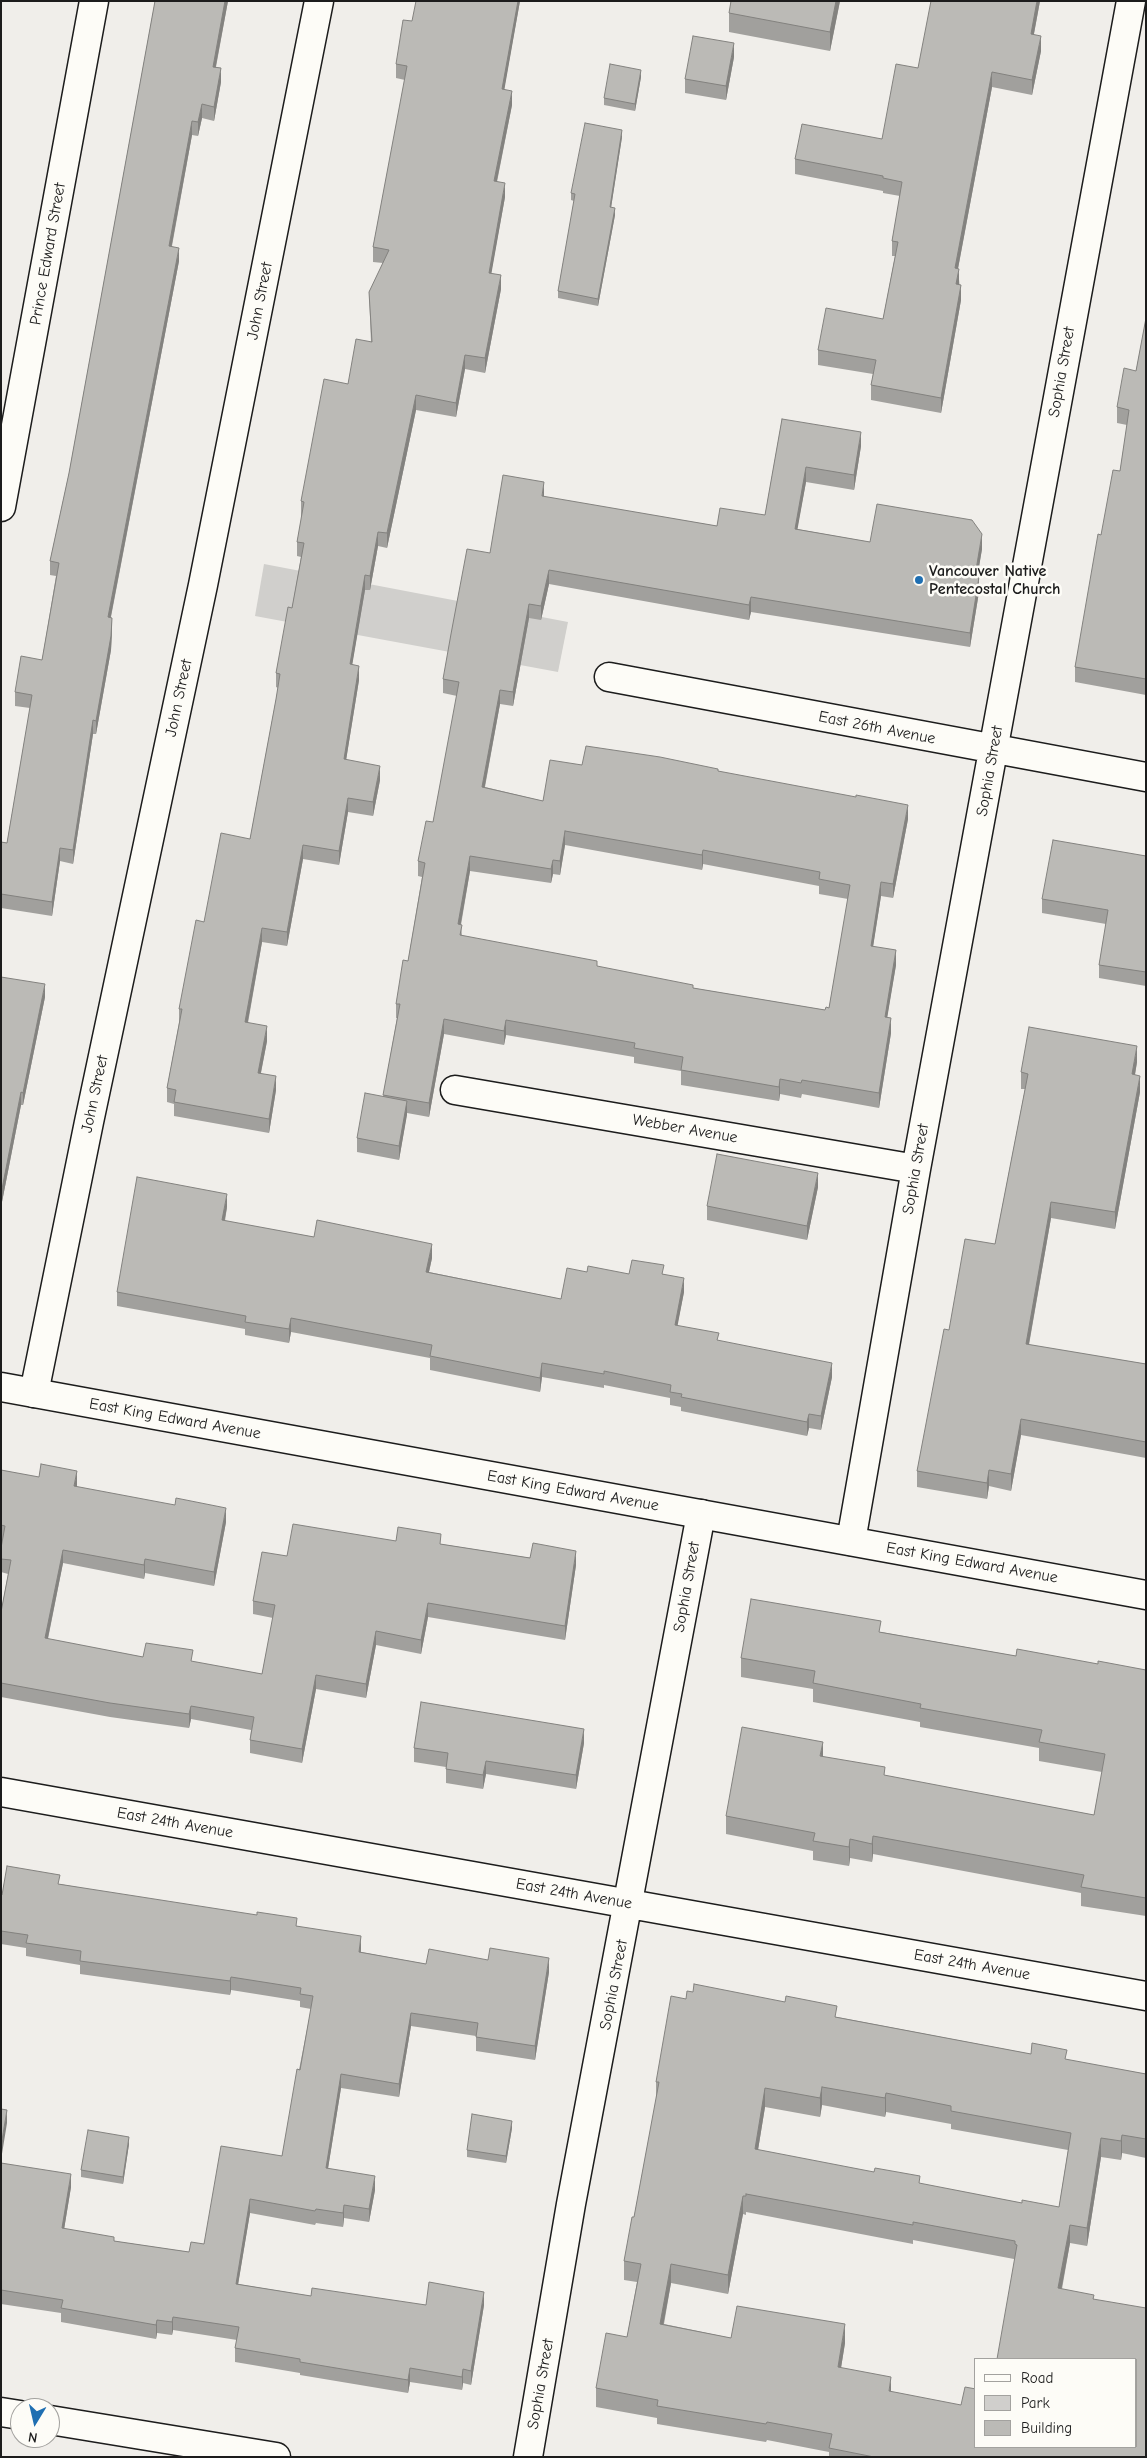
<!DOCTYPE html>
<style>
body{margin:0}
#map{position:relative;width:1147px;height:2458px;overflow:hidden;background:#f0eeea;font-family:"Comic Neue",sans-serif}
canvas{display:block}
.frame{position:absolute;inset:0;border:2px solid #1c1c1c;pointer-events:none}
.legend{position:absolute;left:974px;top:2358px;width:162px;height:90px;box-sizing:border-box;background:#fdfcf7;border:1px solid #a3a29f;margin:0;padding:6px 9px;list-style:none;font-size:15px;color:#1c1c1c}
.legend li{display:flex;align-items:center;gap:10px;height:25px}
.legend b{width:25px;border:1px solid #a3a29f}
.north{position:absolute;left:10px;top:2398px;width:50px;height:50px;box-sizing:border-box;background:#fdfcf7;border:1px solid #a3a29f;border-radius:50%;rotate:189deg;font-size:14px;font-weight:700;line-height:20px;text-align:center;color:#1c1c1c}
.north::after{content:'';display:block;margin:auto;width:18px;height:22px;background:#1f6fb2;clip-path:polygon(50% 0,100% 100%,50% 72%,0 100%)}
</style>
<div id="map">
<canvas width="1147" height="2458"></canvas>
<div class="frame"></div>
<ul class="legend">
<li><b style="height:6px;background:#fdfcf7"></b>Road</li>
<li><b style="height:14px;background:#d0cfcc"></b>Park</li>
<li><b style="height:14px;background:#bbbab6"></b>Building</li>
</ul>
<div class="north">N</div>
</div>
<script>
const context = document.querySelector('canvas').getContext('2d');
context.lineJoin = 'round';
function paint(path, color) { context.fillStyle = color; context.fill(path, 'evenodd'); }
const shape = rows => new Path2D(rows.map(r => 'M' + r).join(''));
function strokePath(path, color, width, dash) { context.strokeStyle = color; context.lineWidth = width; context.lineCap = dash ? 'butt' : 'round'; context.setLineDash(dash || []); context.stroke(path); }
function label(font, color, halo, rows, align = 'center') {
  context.font = font + ' "Comic Neue",sans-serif'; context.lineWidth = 5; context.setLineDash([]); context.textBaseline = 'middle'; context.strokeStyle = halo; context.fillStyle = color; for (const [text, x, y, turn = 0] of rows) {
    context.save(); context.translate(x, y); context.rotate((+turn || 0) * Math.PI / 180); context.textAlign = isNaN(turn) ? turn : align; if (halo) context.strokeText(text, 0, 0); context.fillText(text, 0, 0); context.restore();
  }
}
paint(shape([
 [264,564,568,622,558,672,255,616]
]), '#d0cfcc');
const minor = shape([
 [1,507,94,1],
 [609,677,1146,777],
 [455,1090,916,1169],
 [34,1393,89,1122,203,585,319,1],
 [851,1541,916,1169,1131,1],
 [1,1792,1146,1996],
 [1,2412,20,2415],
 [50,2420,276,2457],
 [528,2457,571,2204,701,1514]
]);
const secondary = shape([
 [1,1387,1146,1595]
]);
strokePath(minor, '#1c1c1c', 31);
strokePath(secondary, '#1c1c1c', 31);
strokePath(minor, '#fdfcf7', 28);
strokePath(secondary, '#fdfcf7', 28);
paint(shape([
 [155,1,228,1,216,67,221,82,214,121,202,118,198,136,192,135,172,246,179,261,111,617,112,631,111,650,96,734,93,734,73,864,60,861,52,916,1,908,1,842,7,843,30,708,15,706,15,692,42,660,56,576,50,575,50,561,69,473],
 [520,1,504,89,512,105,497,182,505,197,491,273,501,289,485,373,465,369,456,417,416,410,387,548,378,546,370,590,365,590,352,664,359,680,346,760,380,780,373,816,348,812,339,865,303,859,287,946,262,942,248,1023,267,1041,261,1073,276,1090,269,1133,174,1116,174,1104,167,1102,167,1088,179,1023,179,1009,204,922,250,839,276,699,278,688,276,687,276,673,292,608,301,557,297,556,297,542,302,516,301,516,301,501,348,384,371,342,369,292,383,263,373,262,373,247,405,80,396,78,396,64,412,21],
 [840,1,830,51,729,32,729,13],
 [1040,1,1034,34,1041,51,1032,95,992,87,958,269,961,300,941,413,871,400,871,385,873,374,818,365,818,350,883,319,895,256,892,256,892,241,900,196,883,193,883,191,795,174,795,159,882,139,918,68],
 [734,57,726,100,685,93,685,79],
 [641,77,635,111,604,105,604,98],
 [622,137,611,208,615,215,598,306,558,298,558,291,574,201,571,200,571,193],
 [1146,318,1146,695,1075,682,1075,667,1101,535,1120,471,1127,425,1117,423,1117,407,1136,371],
 [782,419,861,446,854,490,806,482,797,529,870,542,982,549,977,577,979,592,970,647,751,612,749,620,549,584,541,620,529,618,513,706,500,704,485,787,543,801,582,765,718,771,908,819,893,898,881,896,873,946,896,965,887,1017,891,1033,879,1108,802,1094,801,1098,780,1094,779,1101,681,1085,681,1071,634,1063,634,1057,506,1035,504,1045,444,1034,429,1117,407,1113,399,1160,357,1152,357,1138,383,1097,397,1018,396,1018,396,1004,408,961,422,877,418,876,418,861,433,822,457,696,443,693,443,679,490,553,544,497,717,526,765,515],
 [565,845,702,870,703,864,819,886,819,894,848,899,829,1008,825,1010,693,988,462,936,461,925,470,871,551,883,553,874,560,875],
 [1146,856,1146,986,1099,978,1099,965,1106,924,1042,913,1042,899],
 [1,977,45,997,23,1105,21,1105,1,1207],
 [1137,1062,1135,1075,1140,1092,1115,1229,1051,1218,1029,1345,1146,1364,1146,1458,1021,1435,1011,1491,989,1486,987,1499,917,1487,917,1471,949,1330,995,1244,1025,1089,1021,1089,1021,1072],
 [818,1187,807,1240,707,1220,707,1206],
 [227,1207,225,1221,314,1237,432,1258,429,1272,561,1299,587,1272,629,1274,664,1274,684,1292,677,1326,719,1341,832,1377,821,1430,809,1428,807,1436,681,1411,681,1407,670,1405,670,1398,604,1385,604,1388,542,1377,540,1392,430,1370,430,1358,291,1332,289,1343,245,1335,245,1329,117,1306,117,1292],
 [1,1470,77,1485,77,1487,226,1522,214,1586,145,1573,144,1579,63,1563,48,1639,143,1657,193,1662,262,1674,273,1618,253,1614,253,1601,287,1556,396,1541,441,1544,576,1565,565,1640,428,1617,421,1654,376,1645,366,1698,316,1689,302,1763,250,1753,250,1740,251,1730,191,1719,189,1728,110,1717,1,1697,1,1612,8,1574,1,1572,1,1548,3,1539,1,1539],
 [881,1632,1016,1656,1098,1664,1146,1670,1146,1916,1081,1906,1081,1893,873,1854,872,1862,850,1858,849,1866,813,1860,813,1851,726,1834,726,1816,823,1757,885,1776,1094,1815,1102,1772,1039,1761,1039,1748,920,1727,920,1722,813,1702,813,1689,741,1677,741,1658],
 [584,1743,576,1789,486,1774,483,1789,446,1783,446,1767,414,1762,414,1748],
 [60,1884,297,1926,361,1949,361,1952,426,1964,549,1972,535,2060,476,2051,476,2036,411,2026,399,2097,341,2088,328,2168,375,2190,369,2222,344,2218,343,2227,316,2223,315,2225,250,2213,238,2284,311,2296,426,2305,484,2305,471,2385,463,2383,462,2390,410,2382,408,2393,300,2375,300,2373,235,2362,235,2348,237,2340,173,2330,172,2335,157,2333,156,2339,61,2322,61,2313,1,2304,1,2163,71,2187,64,2229,114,2241,189,2252,204,2244,282,2156,311,2009,300,2007,300,2001,231,1990,230,1995,80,1974,80,1965,26,1956,26,1948,1,1944,1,1895],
 [686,1999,837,2017,1031,2054,1146,2074,1146,2158,1122,2153,1121,2160,1101,2157,1087,2246,1070,2243,1062,2289,1094,2299,1146,2457,829,2457,829,2452,767,2440,766,2442,657,2424,657,2418,596,2407,596,2388,627,2337,637,2282,624,2280,624,2261,634,2217,656,2100,656,2082],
 [822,2105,885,2117,886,2112,951,2124,951,2129,1068,2150,1059,2207,1022,2203,920,2184,758,2150,765,2107,820,2117],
 [746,2212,913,2244,913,2240,1014,2259,1136,2447,891,2392,841,2368,845,2343,731,2338,664,2324,671,2283,728,2294,743,2214,746,2215],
 [512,2128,506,2163,467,2157,467,2150],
 [129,2144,123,2184,81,2177,81,2170]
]), '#a1a09d');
paint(shape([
 [225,1,228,1,213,81,213,67],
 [518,1,520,1,502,103,502,89],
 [836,1,840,1,830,51,830,32],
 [1037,1,1040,1,1031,49,1031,34],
 [1041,36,1041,51,1032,95,1032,80],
 [734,43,734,57,726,100,726,86],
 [221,68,221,82,214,121,214,107],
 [641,70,641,77,635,111,635,104],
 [992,72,992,87,955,284,955,268],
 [512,91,512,105,494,195,494,181],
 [202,104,202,118,198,136,198,122],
 [192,121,192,135,169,260,169,246],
 [622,130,622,137,610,214,610,207],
 [505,183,505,197,489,287,489,273],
 [615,208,615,215,598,306,598,299],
 [179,248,179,261,108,631,108,617],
 [959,269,959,284,956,299,956,284],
 [501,275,501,289,485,373,485,358],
 [961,285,961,300,941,413,941,398],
 [465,355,465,369,456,417,456,403],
 [416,395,416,410,387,548,387,533],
 [861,432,861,446,854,490,854,475],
 [806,467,806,482,795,543,795,529],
 [544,482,544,497,542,496],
 [378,532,378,546,370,590,370,576],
 [982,534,982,549,975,591,975,576],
 [549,570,549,584,541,620,541,606],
 [365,575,365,590,350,678,350,664],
 [979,577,979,592,970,647,970,633],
 [751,597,751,612,749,620,749,605],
 [529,604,529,618,513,706,513,692],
 [112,618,112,631,111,650,96,734,96,721],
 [359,666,359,680,344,773,344,759],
 [500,690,500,704,482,801,482,787],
 [93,720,93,734,73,864,73,850],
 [380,766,380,780,373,816,373,802],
 [348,798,348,812,339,865,339,851],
 [908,805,908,819,893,898,893,884],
 [565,831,565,845,560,875,560,861],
 [303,845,303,859,287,946,287,932],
 [60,848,60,861,52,916,52,902],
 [703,850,703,864,702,870,702,855],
 [470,856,470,871,458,939,458,924],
 [553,860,553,874,551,883,551,869],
 [881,882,881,896,871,960,871,946],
 [262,928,262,942,245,1037,245,1022],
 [896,950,896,965,885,1031,885,1017],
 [45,984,45,997,23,1105,23,1093],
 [891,1018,891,1033,879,1108,879,1093],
 [444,1019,444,1034,429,1117,429,1103],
 [506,1020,506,1035,504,1045,504,1031],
 [267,1026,267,1041,258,1087,258,1073],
 [1137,1046,1137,1062,1132,1091,1132,1074],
 [276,1076,276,1090,269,1133,269,1119],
 [1140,1076,1140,1092,1115,1229,1115,1212],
 [780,1079,780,1094,779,1101,779,1087],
 [21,1092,21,1105,1,1207,1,1194],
 [407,1101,407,1115,399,1160,399,1146],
 [818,1173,818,1187,807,1240,807,1226],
 [227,1194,227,1207,222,1234,222,1220],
 [1051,1202,1051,1218,1026,1360,1026,1344],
 [432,1244,432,1258,426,1285,426,1272],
 [684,1278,684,1292,675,1339,675,1325],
 [291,1318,291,1332,289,1343,289,1329],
 [542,1363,542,1377,540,1392,540,1378],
 [832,1363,832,1377,821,1430,821,1416],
 [809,1414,809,1428,807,1436,807,1422],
 [1021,1419,1021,1435,1011,1491,1011,1474],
 [989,1470,989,1486,987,1499,987,1483],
 [77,1471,77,1485,74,1500,74,1486],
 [226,1508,226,1522,214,1586,214,1572],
 [63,1550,63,1563,45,1652,45,1638],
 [576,1551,576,1565,565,1640,565,1626],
 [145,1559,145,1573,144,1579,144,1565],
 [428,1603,428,1617,421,1654,421,1640],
 [376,1631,376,1645,366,1698,366,1684],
 [316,1675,316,1689,302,1763,302,1749],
 [191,1706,191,1719,189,1728,189,1714],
 [584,1729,584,1743,576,1789,576,1775],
 [823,1742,823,1761,820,1756],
 [486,1761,486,1774,483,1789,483,1775],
 [873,1836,873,1854,872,1862,872,1844],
 [850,1839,850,1858,849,1866,849,1847],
 [361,1936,361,1949,359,1965,359,1952],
 [549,1958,549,1972,535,2060,535,2046],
 [231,1977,231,1990,230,1995,230,1981],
 [411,2013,411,2026,399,2097,399,2084],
 [341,2074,341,2088,326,2181,326,2168],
 [822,2087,822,2105,820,2117,820,2098],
 [765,2088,765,2107,755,2168,755,2149],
 [886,2093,886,2112,885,2117,885,2098],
 [7,2110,7,2123,1,2160,1,2146],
 [512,2121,512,2128,506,2163,506,2156],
 [1122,2135,1122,2153,1121,2160,1121,2141],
 [129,2137,129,2144,123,2184,123,2177],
 [1101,2138,1101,2157,1087,2246,1087,2228],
 [71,2174,71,2187,62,2242,62,2228],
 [375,2176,375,2190,369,2222,369,2209],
 [743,2196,743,2214,728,2294,728,2275],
 [250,2199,250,2213,236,2297,236,2284],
 [344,2205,344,2218,343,2227,343,2213],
 [1070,2225,1070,2243,1058,2307,1058,2288],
 [671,2264,671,2283,660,2342,660,2324],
 [484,2292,484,2305,471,2385,471,2371],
 [173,2317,173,2330,172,2335,172,2322],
 [157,2320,157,2333,156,2339,156,2325],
 [845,2324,845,2343,838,2386,838,2367],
 [410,2368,410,2382,408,2393,408,2380],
 [463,2369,463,2383,462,2390,462,2377],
 [891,2377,891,2396,889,2391]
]), '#83827f');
const building = shape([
 [155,1,225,1,213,67,221,68,214,107,202,104,198,122,192,121,169,246,179,248,108,617,112,618,111,636,96,721,93,720,73,850,60,848,52,902,1,894,1,842,7,843,32,695,15,692,21,656,42,660,59,563,50,561,69,473,155,1],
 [416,1,518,1,502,89,512,91,494,181,505,183,489,273,501,275,485,358,465,355,456,403,416,395,387,533,378,532,370,576,365,575,350,664,359,666,344,759,380,766,373,802,348,798,339,851,303,845,287,932,262,928,245,1022,267,1026,258,1073,276,1076,269,1119,174,1102,176,1090,167,1088,182,1009,179,1009,196,920,204,922,221,833,250,839,276,699,280,674,276,673,288,607,292,608,304,543,297,542,304,502,301,501,324,379,348,384,356,339,372,342,369,292,389,250,373,247,407,66,396,64,403,20,412,21,416,1],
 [731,1,836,1,830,32,729,13,731,1],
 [931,1,1037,1,1031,34,1041,36,1032,80,992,72,955,268,959,269,956,284,961,285,941,398,871,385,876,360,818,350,826,308,883,319,898,242,892,241,902,182,883,178,883,176,795,159,802,124,882,139,896,64,918,68,931,1],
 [693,36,734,43,726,86,685,79,693,36],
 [610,64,641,70,635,104,604,98,610,64],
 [585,123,622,130,610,207,615,208,598,299,558,291,575,194,571,193,585,123],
 [1146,318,1146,679,1075,667,1098,534,1101,535,1113,470,1120,471,1129,410,1117,407,1124,368,1136,371,1146,318],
 [782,419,861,432,854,475,806,467,795,529,870,542,877,504,972,520,982,534,975,576,979,577,970,633,751,597,749,605,549,570,541,606,529,604,513,692,500,690,482,787,543,801,550,760,582,765,586,746,660,757,718,769,718,771,856,797,856,795,908,805,893,884,881,882,871,946,896,950,885,1017,891,1018,879,1093,802,1080,801,1083,780,1079,779,1087,681,1070,683,1057,634,1048,635,1043,506,1020,504,1031,444,1019,429,1103,383,1095,400,1004,396,1004,403,960,408,961,425,863,418,861,426,821,433,822,459,682,443,679,451,634,467,549,490,553,503,475,544,482,542,496,717,526,720,508,765,515,782,419],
 [565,831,702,855,703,850,820,872,819,879,850,885,829,1008,826,1007,825,1010,693,988,693,985,597,966,597,961,460,935,462,925,458,924,470,856,551,869,553,860,560,861,565,831],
 [1053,840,1146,856,1146,972,1099,965,1108,910,1042,899,1053,840],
 [1,977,45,984,23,1093,21,1092,1,1194,1,977],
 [1029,1027,1137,1046,1132,1074,1140,1076,1115,1212,1051,1202,1026,1344,1146,1364,1146,1442,1021,1419,1011,1474,989,1470,987,1483,917,1471,944,1329,949,1330,965,1239,995,1244,1028,1074,1021,1072,1029,1027],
 [365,1093,407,1101,399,1146,357,1138,365,1093],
 [717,1154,818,1173,807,1226,707,1206,717,1154],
 [137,1177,227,1194,222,1220,314,1237,317,1220,432,1244,426,1272,561,1299,567,1268,587,1272,588,1266,629,1274,632,1260,664,1265,662,1274,684,1278,675,1325,719,1333,717,1340,832,1363,821,1416,809,1414,807,1422,681,1397,682,1394,670,1392,671,1385,604,1371,604,1374,542,1363,540,1378,430,1356,432,1345,291,1318,289,1329,245,1322,246,1316,117,1292,137,1177],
 [41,1464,77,1471,74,1486,175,1505,176,1498,226,1508,214,1572,145,1559,144,1565,63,1550,45,1638,143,1657,146,1643,193,1650,191,1661,262,1674,275,1605,253,1601,262,1552,287,1556,293,1524,396,1541,398,1527,441,1534,440,1544,530,1558,533,1543,576,1551,565,1626,428,1603,421,1640,376,1631,366,1684,316,1675,302,1749,250,1740,254,1717,191,1706,189,1714,110,1703,1,1683,1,1612,11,1560,1,1559,1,1548,5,1526,1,1525,1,1470,39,1477,41,1464],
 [751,1599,881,1621,879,1632,1016,1656,1017,1649,1098,1664,1098,1661,1146,1670,1146,1898,1081,1887,1084,1875,873,1836,872,1844,850,1839,849,1847,813,1841,815,1833,726,1816,742,1727,823,1742,820,1756,885,1767,884,1775,1094,1815,1105,1754,1039,1742,1042,1730,920,1708,921,1704,813,1683,815,1671,741,1658,751,1599],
 [421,1702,584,1729,576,1775,486,1761,483,1775,446,1769,448,1753,414,1748,421,1702],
 [7,1866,60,1875,58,1884,257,1915,257,1912,297,1918,296,1926,361,1936,359,1952,426,1964,429,1949,488,1960,490,1948,549,1958,535,2046,476,2037,478,2023,411,2013,399,2084,341,2074,326,2168,375,2176,369,2209,344,2205,343,2213,316,2209,315,2211,250,2199,236,2284,311,2296,312,2288,426,2305,429,2282,484,2292,471,2371,463,2369,462,2377,410,2368,408,2380,300,2362,300,2359,235,2348,239,2327,173,2317,172,2322,157,2320,156,2325,61,2308,63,2300,1,2290,1,2163,71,2174,62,2228,114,2237,114,2241,189,2252,191,2242,204,2244,221,2146,282,2156,297,2069,300,2070,313,1996,300,1994,301,1988,231,1977,230,1981,80,1961,81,1951,26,1943,28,1935,1,1931,1,1895,2,1895,7,1866],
 [694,1984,785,2002,786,1996,837,2006,835,2017,1031,2054,1032,2043,1067,2050,1065,2059,1146,2074,1146,2139,1122,2135,1121,2141,1101,2138,1087,2228,1070,2225,1058,2288,1094,2295,1093,2299,1146,2308,1146,2457,874,2457,829,2448,832,2434,767,2422,766,2424,657,2406,658,2400,596,2388,606,2333,627,2337,641,2264,624,2261,632,2217,634,2217,659,2082,656,2082,671,1996,686,1999,687,1991,693,1992,694,1984],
 [822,2087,885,2098,886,2093,951,2106,951,2111,1071,2133,1059,2207,1022,2200,1022,2203,919,2183,920,2176,875,2168,874,2172,755,2149,765,2088,820,2098,822,2087],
 [746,2194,913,2225,913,2222,1015,2241,1015,2244,1017,2245,997,2359,1136,2359,1136,2447,976,2447,976,2389,965,2387,961,2405,889,2391,891,2377,838,2367,845,2324,737,2306,731,2338,660,2324,671,2264,728,2275,743,2196,746,2196,746,2194],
 [1,2109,7,2110,1,2146,1,2109],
 [472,2114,512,2121,506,2156,467,2150,472,2114],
 [88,2130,129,2137,123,2177,81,2170,88,2130]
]);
paint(building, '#bbbab6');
strokePath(building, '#83827f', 1);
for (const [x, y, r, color] of [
 [919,580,5,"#1f6fb2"]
]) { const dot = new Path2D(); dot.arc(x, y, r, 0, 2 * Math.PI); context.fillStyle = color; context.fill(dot); strokePath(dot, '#fdfcf7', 2); }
label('16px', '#1c1c1c', '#fdfcf7', [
 ["Prince Edward Street",48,254,-80],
 ["John Street",260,301,-79],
 ["Sophia Street",1062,372,-80],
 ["John Street",179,698,-78],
 ["East 26th Avenue",877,728,11],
 ["Sophia Street",990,771,-80],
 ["John Street",95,1094,-78],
 ["Webber Avenue",685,1129,10],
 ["Sophia Street",916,1169,-80],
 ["East King Edward Avenue",175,1419,10],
 ["East King Edward Avenue",573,1491,10],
 ["East King Edward Avenue",972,1563,10],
 ["Sophia Street",687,1587,-80],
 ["East 24th Avenue",175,1823,10],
 ["East 24th Avenue",574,1894,10],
 ["East 24th Avenue",972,1965,10],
 ["Sophia Street",614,1985,-79],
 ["Sophia Street",541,2384,-80]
]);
label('bold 16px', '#1c1c1c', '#fdfcf7', [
 ["Vancouver Native",929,571],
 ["Pentecostal Church",929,589]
], 'left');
</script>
